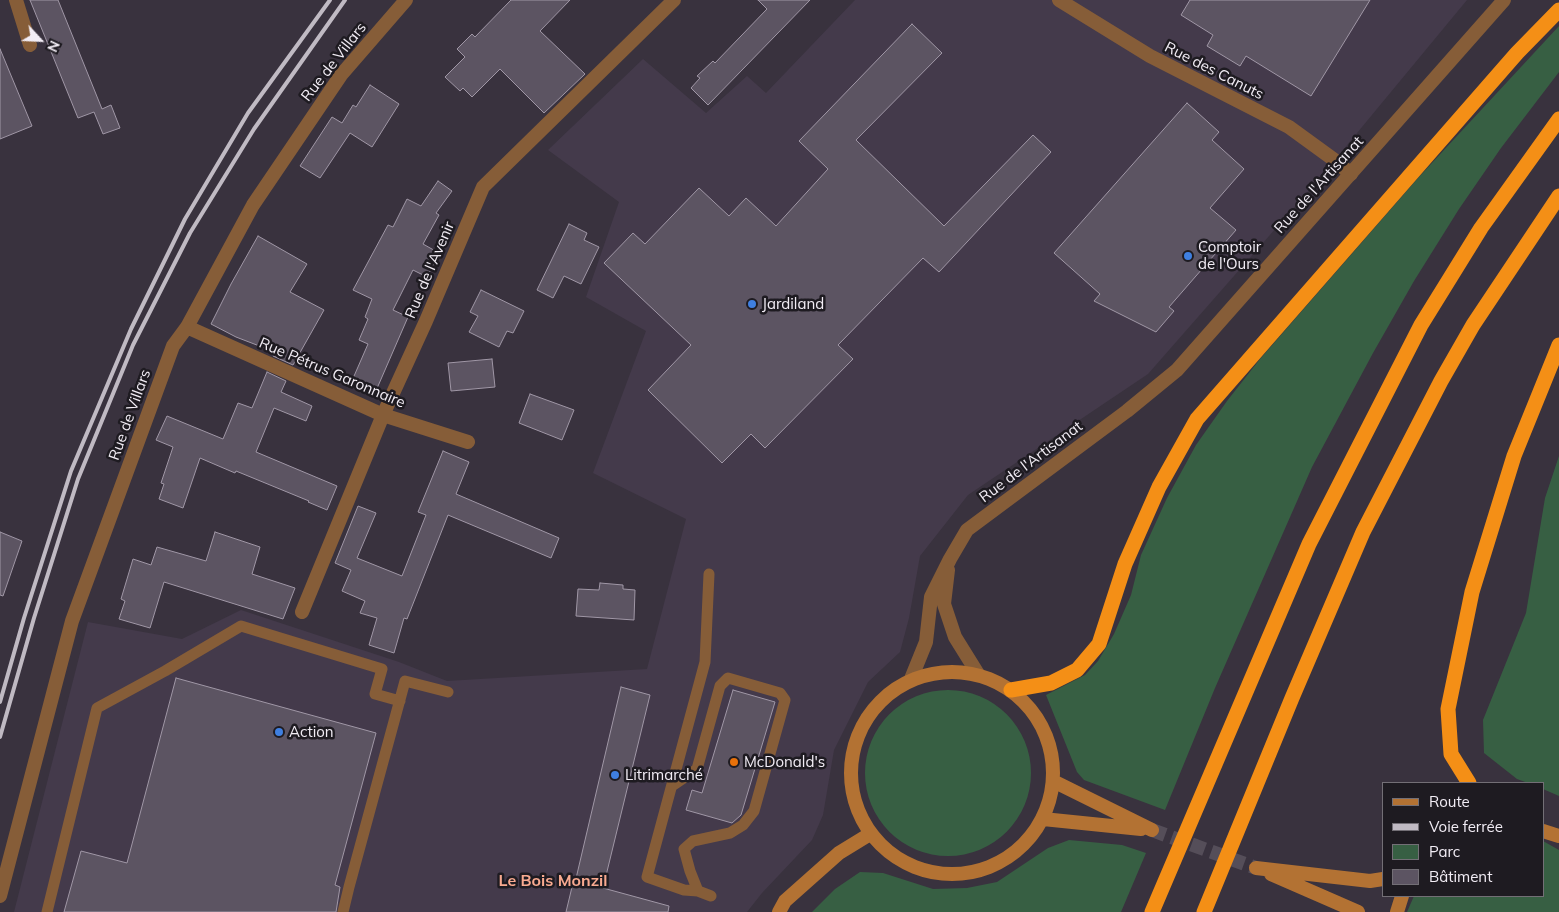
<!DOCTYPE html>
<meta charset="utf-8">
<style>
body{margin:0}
#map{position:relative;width:1559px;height:912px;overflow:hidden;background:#39323e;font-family:Mulish,sans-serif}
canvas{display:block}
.legend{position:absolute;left:1382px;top:782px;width:162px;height:115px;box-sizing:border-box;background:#1e1b21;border:1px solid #736f76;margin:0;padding:6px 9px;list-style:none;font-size:15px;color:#f2edf5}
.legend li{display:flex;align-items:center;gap:10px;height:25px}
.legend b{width:25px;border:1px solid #736f76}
.north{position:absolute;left:15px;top:15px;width:50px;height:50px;-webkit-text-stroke:4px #1e1b21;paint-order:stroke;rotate:115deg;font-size:14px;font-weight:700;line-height:20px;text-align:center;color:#f2edf5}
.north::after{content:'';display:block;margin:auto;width:18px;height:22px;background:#f2edf5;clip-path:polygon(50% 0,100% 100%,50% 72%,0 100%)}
</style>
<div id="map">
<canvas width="1559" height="912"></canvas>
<ul class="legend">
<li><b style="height:6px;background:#b37233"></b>Route</li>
<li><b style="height:6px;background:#c0bac3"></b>Voie ferrée</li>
<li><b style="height:14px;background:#375f43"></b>Parc</li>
<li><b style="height:14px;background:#5c5462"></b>Bâtiment</li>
</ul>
<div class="north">N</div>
</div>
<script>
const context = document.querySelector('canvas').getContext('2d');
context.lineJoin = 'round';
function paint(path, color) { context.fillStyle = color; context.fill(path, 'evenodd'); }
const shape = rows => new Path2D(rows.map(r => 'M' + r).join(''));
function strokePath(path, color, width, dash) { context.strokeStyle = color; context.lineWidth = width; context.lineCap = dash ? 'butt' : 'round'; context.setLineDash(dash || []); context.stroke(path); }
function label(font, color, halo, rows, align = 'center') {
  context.font = font + ' Mulish,sans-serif'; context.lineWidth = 5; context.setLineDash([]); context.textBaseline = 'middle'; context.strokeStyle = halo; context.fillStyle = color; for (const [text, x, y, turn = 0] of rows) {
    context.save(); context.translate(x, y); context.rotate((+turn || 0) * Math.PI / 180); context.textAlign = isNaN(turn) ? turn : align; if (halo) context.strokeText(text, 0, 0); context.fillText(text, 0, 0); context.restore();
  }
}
paint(shape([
 [855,0,1467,0,1319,179,1148,374,968,495,920,556,909,618,900,652,868,682,834,750,823,815,812,840,762,893,747,912,14,912,88,622,182,639,241,610,399,662,447,681,647,669,686,519,593,473,646,331,586,297,619,202,548,150,643,59,706,113,747,76,766,93]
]), '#443a4b');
paint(shape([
 [1559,26,1559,72,1501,148,1459,209,1414,281,1373,353,1312,467,1215,688,1165,810,1084,780,1077,772,1046,695,1085,675,1098,661,1114,634,1131,595,1141,555,1167,498,1196,445,1227,401,1260,359,1418,178],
 [1559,456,1559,796,1543,789,1543,783,1528,783,1517,779,1484,753,1483,720,1526,613,1545,498],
 '865 773a83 83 0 1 1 166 0a83 83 0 1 1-166 0Z',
 [1069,840,1122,845,1146,853,1121,912,812,912,835,889,860,872,883,873,933,889,967,888,997,882,1048,848],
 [1543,841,1559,850,1559,912,1407,912,1414,896,1543,896]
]), '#375f43');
const building = shape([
 [30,0,58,0,102,109,111,105,120,128,103,134,94,112,78,118,30,0],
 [511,0,570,0,540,31,585,74,544,113,500,69,472,97,463,88,460,91,445,77,465,57,457,49,472,34,475,37,511,0],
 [758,0,810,0,708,105,691,88,700,78,697,76,713,61,715,63,767,9,758,0],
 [1190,0,1370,0,1311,96,1246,56,1240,66,1207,46,1213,35,1181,15,1190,0],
 [912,24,942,53,856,140,944,226,1033,135,1051,152,939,272,923,258,838,345,853,359,765,448,751,434,722,463,648,390,691,345,604,263,633,233,645,244,699,188,729,216,746,198,776,226,828,169,799,141,912,24],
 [0,49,32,126,0,139,0,49],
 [370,85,399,104,372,147,350,133,320,178,300,166,332,117,342,123,353,105,356,107,370,85],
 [1187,103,1219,132,1212,140,1244,169,1210,208,1236,230,1169,307,1174,311,1156,332,1094,301,1100,294,1054,253,1187,103],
 [438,181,452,191,436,213,439,215,423,244,439,253,427,277,413,270,393,310,408,317,375,393,351,383,368,344,359,340,368,319,365,317,372,299,353,290,388,225,393,227,407,199,421,206,438,181],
 [569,224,587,233,584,240,599,247,581,284,564,276,553,298,537,290,569,224],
 [258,236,307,264,290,292,324,310,293,365,273,356,275,352,236,337,211,324,231,284,258,236],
 [481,290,524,311,513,333,507,331,499,347,469,332,478,316,470,312,481,290],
 [492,359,495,387,451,391,448,363,492,359],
 [267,372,286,381,281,392,312,406,306,421,274,408,256,452,337,486,327,510,308,502,309,501,236,471,235,473,200,458,183,508,159,499,164,484,161,483,173,447,156,440,167,416,223,439,238,403,252,408,267,372],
 [530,394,574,410,562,440,519,423,530,394],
 [443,451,469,462,456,494,559,538,551,558,448,515,407,619,404,618,394,653,369,645,377,618,360,613,365,601,342,591,351,570,335,563,358,506,376,513,357,558,402,576,426,515,418,512,443,451],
 [0,532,22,541,3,596,0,595,0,532],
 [215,532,260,547,252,574,295,588,283,619,164,582,150,628,119,619,125,601,121,599,133,559,151,565,157,547,206,561,215,532],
 [600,583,623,585,623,589,635,590,634,620,576,616,578,589,599,590,600,583],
 [176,678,376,733,335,885,340,887,336,912,64,912,81,851,127,863,176,678],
 [621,687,650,695,603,888,669,906,668,912,566,912,572,887,574,887,621,687],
 [733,690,775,702,741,815,732,823,686,810,692,790,702,793,733,690]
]);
paint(building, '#5c5462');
strokePath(building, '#a097a6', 1);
strokePath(shape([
 [1152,830,1256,868]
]), '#554e59', 14, [14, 7]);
strokePath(shape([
 [709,574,705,662,647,877,684,890,698,891,711,896],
 [672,786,697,769,720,686,728,678,780,693,785,700,754,811,743,825,730,833,693,841,684,849,690,871,698,891],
 [47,912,97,708,165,671,241,626,382,669,375,694,400,701],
 [343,912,349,887,405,681,448,692]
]), '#865d38', 11);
strokePath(shape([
 [16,0,30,45],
 [1059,0,1150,56,1289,127,1333,159,1351,174],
 [187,327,383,415,468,442],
 [302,612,383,415,426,321,483,187,674,0],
 [0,896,72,621,173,346,187,327,253,205,341,75,406,0]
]), '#865d38', 14);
strokePath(shape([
 [948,570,944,604,955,637,978,674],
 [911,679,926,642,931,597,950,559,967,530,1127,411,1177,370,1504,0]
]), '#865d38', 14);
strokePath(shape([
 '851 773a101 101 0 1 1 202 0a101 101 0 1 1-202 0Z',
 [1053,781,1152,830],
 [1043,819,1141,829],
 [1543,831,1559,836],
 [1256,868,1370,881,1383,879],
 [1271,874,1358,912],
 [779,912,785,901,839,853,870,834],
 [1397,912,1402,896]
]), '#b37233', 14);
strokePath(shape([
 [1011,690,1051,683,1077,670,1099,644,1125,564,1159,487,1197,419,1517,53,1559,10],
 [1469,783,1451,754,1448,709,1472,592,1514,456,1559,345],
 [1152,912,1309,544,1421,325,1481,228,1559,119],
 [1204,912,1292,698,1363,532,1441,381,1473,325,1559,196]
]), '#f48f16', 15);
strokePath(shape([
 [0,702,24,618,71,471,131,329,185,219,248,113,330,0],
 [0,737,34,618,78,479,133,345,190,233,254,129,345,0]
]), '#c0bac3', 4);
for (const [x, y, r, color] of [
 [1188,256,5,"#3f7fe0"],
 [752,304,5,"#3f7fe0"],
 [279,732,5,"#3f7fe0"],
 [734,762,5,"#e8710a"],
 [615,775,5,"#3f7fe0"]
]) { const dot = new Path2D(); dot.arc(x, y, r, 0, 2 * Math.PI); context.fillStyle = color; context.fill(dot); strokePath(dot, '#1e1b21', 2); }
label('15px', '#f2edf5', '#1e1b21', [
 ["Rue de Villars",334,62,-52],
 ["Rue des Canuts",1214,71,27],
 ["Rue de l'Artisanat",1319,185,-48],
 ["Rue de l'Avenir",430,270,-67],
 ["Rue Pétrus Garonnaire",332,373,23],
 ["Rue de Villars",130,415,-70],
 ["Rue de l'Artisanat",1031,462,-37]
]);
label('15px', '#f2edf5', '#1e1b21', [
 ["Comptoir",1198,247],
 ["de l'Ours",1198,264],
 ["Jardiland",762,304],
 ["Action",289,732],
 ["McDonald's",744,762],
 ["Litrimarché",625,775]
], 'left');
label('bold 16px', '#f9aa90', '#1e1b21', [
 ["Le Bois Monzil",553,881]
]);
</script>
